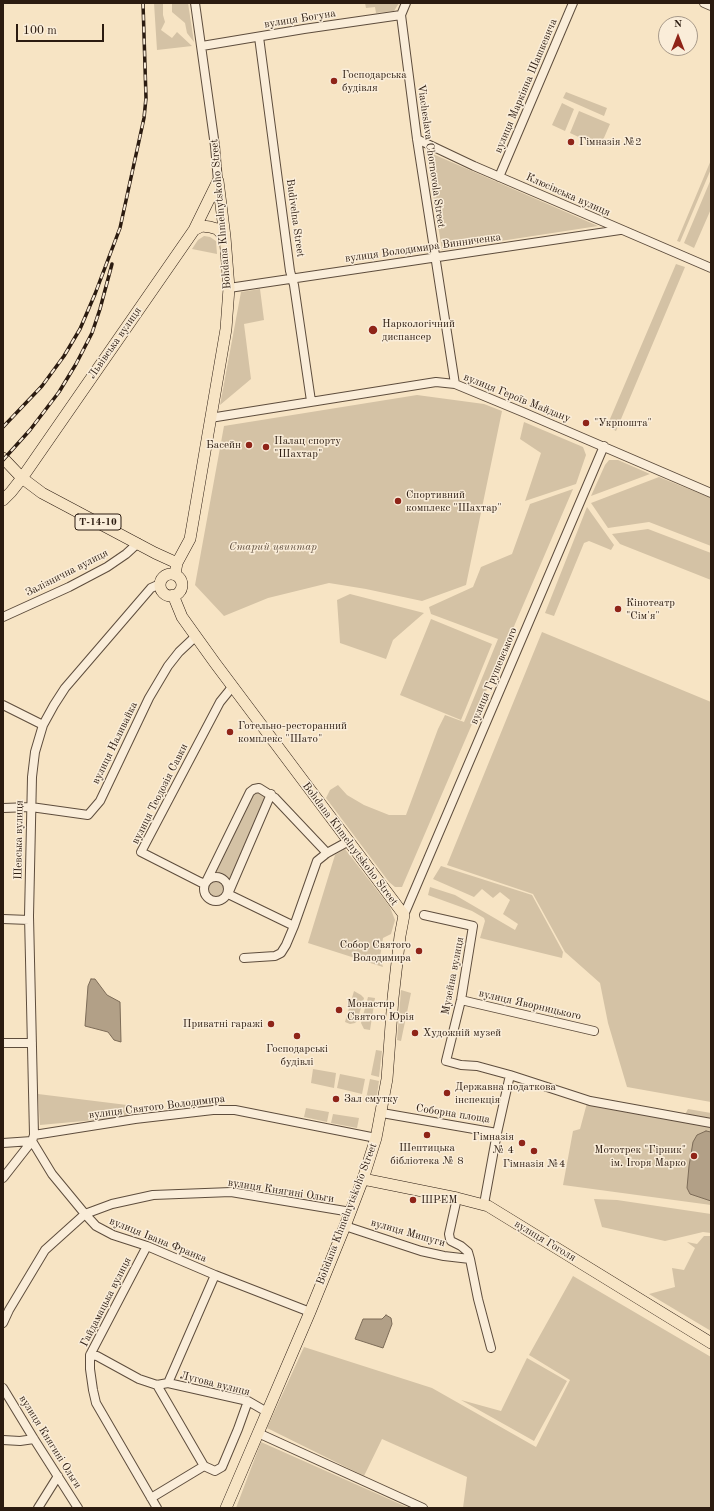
<!DOCTYPE html>
<meta charset="utf-8">
<style>
body{margin:0}
#map{position:relative;width:714px;height:1511px;overflow:hidden;background:#f7e4c4;font-family:"Old Standard TT",serif}
canvas{display:block}
.frame{position:absolute;inset:0;border:4px solid #2b1b10;pointer-events:none}
.north{position:absolute;left:658px;top:16px;width:40px;height:40px;box-sizing:border-box;background:#faedd9;border:1px solid #a79989;border-radius:50%;rotate:0deg;font-size:11px;font-weight:700;line-height:16px;text-align:center;color:#2b1b10}
.north::after{content:'';display:block;margin:auto;width:14px;height:18px;background:#8f2418;clip-path:polygon(50% 0,100% 100%,50% 72%,0 100%)}
.scale{position:absolute;left:16px;top:24px;width:88px;height:18px;box-sizing:border-box;border:2px solid #2b1b10;border-top:0;padding-left:5px;font-size:12px;line-height:14px;white-space:nowrap;color:#2b1b10;-webkit-text-stroke:3px #faedd9;paint-order:stroke}
</style>
<div id="map">
<canvas width="714" height="1511"></canvas>
<div class="frame"></div>
<div class="north">N</div>
<div class="scale">100 m</div>
</div>
<script>
const context = document.querySelector('canvas').getContext('2d');
context.lineJoin = 'round';
function paint(path, color) { context.fillStyle = color; context.fill(path, 'evenodd'); }
const shape = rows => new Path2D(rows.map(r => 'M' + r).join(''));
function strokePath(path, color, width, dash) { context.strokeStyle = color; context.lineWidth = width; context.lineCap = dash ? 'butt' : 'round'; context.setLineDash(dash || []); context.stroke(path); }
function label(font, color, halo, rows, align = 'center') {
  context.font = font + ' "Old Standard TT",serif'; context.lineWidth = 3; context.setLineDash([]); context.textBaseline = 'middle'; context.strokeStyle = halo; context.fillStyle = color; for (const [text, x, y, turn = 0] of rows) {
    context.save(); context.translate(x, y); context.rotate((+turn || 0) * Math.PI / 180); context.textAlign = isNaN(turn) ? turn : align; if (halo) context.strokeText(text, 0, 0); context.fillText(text, 0, 0); context.restore();
  }
}
paint(shape([
 [154,3,163,3,163,15,165,22,161,30,172,38,177,32,192,46,157,50],
 [172,3,188,3,194,42,187,33,185,23,172,12],
 [365,3,399,3,394,11,376,13,375,7,366,8],
 [566,92,607,108,604,116,563,98],
 [562,103,574,109,565,131,552,125],
 [579,111,610,124,600,147,570,133],
 [426,151,598,226,442,250],
 [711,160,711,169,680,242,677,241],
 [711,179,711,209,694,248,684,243],
 [204,236,210,237,216,241,217,254,192,249,198,240],
 [676,264,685,267,616,431,607,426],
 [260,289,264,320,244,324,251,379,220,405,241,292],
 [417,395,484,404,502,411,466,585,422,601,366,589,329,583,268,598,224,616,195,585,224,426],
 [524,422,583,447,586,455,576,484,525,501,541,453,520,439],
 [609,460,618,460,650,474,591,496,605,465],
 [659,477,711,498,711,546,649,522,608,528,591,503],
 [573,489,402,887,395,887,389,882,326,798,330,790,338,785,347,795,364,805,389,815,406,815,438,729,445,715,464,722,498,639,431,614,429,607,473,587,481,567,512,554,530,504],
 [587,507,614,545,611,550,589,541,584,543,554,616,545,613],
 [648,529,711,553,711,580,620,544,612,534],
 [350,594,424,613,393,640,386,659,340,643,337,600],
 [431,619,492,644,461,720,400,695],
 [542,632,711,702,711,1102,627,1087,608,1023,600,983,565,952,533,894,447,865],
 [256,791,264,794,265,800,232,878,229,880,215,873,214,870,252,794],
 [345,849,390,907,395,920,391,934,383,938,380,957,383,967,308,943,335,855],
 [441,866,532,895,563,952,562,958,480,938,485,921,484,918,472,911,428,895,430,887,455,895,515,930,518,924,503,914,510,900,500,892,493,898,482,889,474,897,433,879],
 '207 889a9 9 0 1 1 18 0a9 9 0 1 1-18 0Z',
 [401,990,411,993,401,1041,397,1040],
 [354,991,361,995,364,998,357,1021,355,1023,350,1024,345,1022],
 [368,997,375,998,370,1030,364,1029,361,1023],
 [376,1050,382,1051,379,1077,371,1075],
 [313,1069,336,1073,334,1088,311,1083],
 [340,1074,365,1079,362,1094,337,1088],
 [370,1079,379,1081,376,1101,366,1099],
 [38,1094,127,1105,128,1117,40,1125],
 [587,1103,609,1105,608,1109,681,1122,688,1109,711,1113,711,1205,563,1185,573,1131,580,1129],
 [306,1108,329,1112,327,1122,304,1117],
 [333,1114,359,1118,357,1128,331,1123],
 [594,1199,617,1200,711,1214,711,1233,703,1232,665,1241,602,1227],
 [704,1236,711,1236,711,1331,649,1294,675,1287,672,1268,684,1270,695,1248,687,1242,697,1244],
 [573,1276,711,1357,711,1508,463,1508,467,1477,382,1439,364,1476,267,1428,304,1347,432,1388,536,1447,570,1380,529,1355],
 [527,1358,567,1381,534,1441,461,1400,501,1411],
 [261,1442,409,1508,236,1508]
]), '#d4c2a5');
const water = shape([
 [91,979,95,979,107,995,120,1002,121,1042,114,1040,108,1032,85,1026,88,986,91,979],
 [706,1131,711,1132,711,1201,690,1194,687,1188,689,1166,693,1142,697,1135,706,1131],
 [386,1315,391,1318,392,1324,383,1348,355,1339,363,1319,382,1319,386,1315]
]);
paint(water, '#b2a087');
strokePath(water, '#7c6b57', 1);
const minor = shape([
 [195,3,215,146,218,181],
 [406,3,401,15,417,139,455,384],
 [704,3,711,6],
 [259,37,290,271,294,285,311,401],
 [202,46,304,29,401,15],
 [417,139,474,166,711,268],
 [499,177,573,3],
 [229,288,620,230],
 [210,418,436,382,455,384,525,413,711,493],
 [3,617,69,587,107,567,126,554,138,543],
 [233,686,220,702,141,852,200,882,205,884,250,792,254,789,259,788,275,798,327,853],
 [3,705,43,725],
 [271,794,228,894,294,926],
 [3,808,31,807,88,815,100,801,149,698,168,666,179,652,196,636],
 '204 889a12 12 0 1 1 24 0a12 12 0 1 1-24 0Z',
 [404,915,604,446],
 [424,915,473,926,461,1000,446,1061,461,1065,477,1066,510,1075,497,1133],
 [3,919,29,920],
 [244,958,275,956,281,953,286,945,294,926,317,861,327,853,349,841],
 [461,1000,594,1031],
 [3,1043,32,1043],
 [510,1075,590,1101,711,1123],
 [382,1113,497,1133,484,1204],
 [34,1135,135,1119,213,1110,235,1110,376,1138],
 [32,1141,52,1174,85,1214,96,1226,113,1235,147,1246,215,1275,310,1312],
 [3,1143,32,1141],
 [3,1178,32,1141,34,1135,29,916,32,777,35,752,43,725,54,705,65,688,151,588,160,584],
 [457,1198,449,1234,450,1239,451,1241,461,1246,468,1252,470,1259],
 [345,1226,421,1251,444,1256,470,1259,478,1299,491,1348],
 [147,1246,90,1355,90,1369,93,1390,96,1403,157,1508],
 [3,1323,9,1310,45,1250,85,1214,112,1204,153,1195,231,1192,351,1212],
 [90,1355,97,1356,139,1379,157,1385,168,1383,248,1401,267,1412],
 [168,1383,215,1275],
 [157,1385,204,1466],
 [3,1388,34,1439,78,1508],
 [258,1433,423,1508],
 [3,1440,20,1441,34,1439],
 [151,1498,204,1466,215,1471,222,1467,238,1429,248,1401],
 [38,1508,58,1476]
]);
const major = shape([
 [194,230,202,226,210,227,217,229,225,237],
 [3,458,22,478,42,493,155,553,177,563],
 [3,500,11,492,22,478,194,230,218,181],
 [175,574,177,563,190,539,226,329,229,288,225,237,218,181],
 '160 585a11 11 0 1 1 22 0a11 11 0 1 1-22 0Z',
 [173,595,182,617,215,663,404,915,400,936,393,998,387,1079,376,1138,363,1179,345,1226,310,1312,226,1508],
 [363,1179,457,1198,488,1206,711,1343]
]);
strokePath(minor, '#5e4d3d', 10);
strokePath(major, '#2b1b10', 12);
strokePath(minor, '#faedd9', 8);
strokePath(major, '#f7e4c4', 11);
const rail = shape([
 [3,427,42,386,64,356,80,329,95,294,120,228,144,118,146,98,143,3],
 [3,460,30,430,59,392,76,364,92,333,100,309,112,264]
]);
strokePath(rail, '#2b1b10', 3.5);
strokePath(rail, '#faedd9', 2, [6]);
for (const [x, y, r, color] of [
 [334,81,4,"#8f2418"],
 [571,142,4,"#8f2418"],
 [373,330,5,"#8f2418"],
 [586,423,4,"#8f2418"],
 [249,445,4,"#8f2418"],
 [266,447,4,"#8f2418"],
 [398,501,4,"#8f2418"],
 [618,609,4,"#8f2418"],
 [230,732,4,"#8f2418"],
 [419,951,4,"#8f2418"],
 [339,1010,4,"#8f2418"],
 [271,1024,4,"#8f2418"],
 [415,1033,4,"#8f2418"],
 [297,1036,4,"#8f2418"],
 [447,1093,4,"#8f2418"],
 [336,1099,4,"#8f2418"],
 [427,1135,4,"#8f2418"],
 [522,1143,4,"#8f2418"],
 [534,1151,4,"#8f2418"],
 [694,1156,4,"#8f2418"],
 [413,1200,4,"#8f2418"]
]) { const dot = new Path2D(); dot.arc(x, y, r, 0, 2 * Math.PI); context.fillStyle = color; context.fill(dot); strokePath(dot, '#faedd9', 1.5); }
for (const [x, y, w] of [
 [98,522,46]
]) { const box = new Path2D(); box.roundRect(x - w / 2, y - 8, w, 16, 3); context.fillStyle = '#faedd9'; context.fill(box); strokePath(box, '#2b1b10', 1); }
label('bold 10px', '#2b1b10', null, [
 ["Т-14-10",98,522]
]);
label('11px', '#2b1b10', '#faedd9', [
 ["вулиця Богуна",300,19,-9],
 ["вулиця Маркіяна Шашкевича",526,86,-67],
 ["Viacheslava Chornovola Street",431,156,82],
 ["Клюсівська вулиця",568,195,24],
 ["Bohdana Khmelnytskoho Street",221,214,-95],
 ["Budivelna Street",295,218,82],
 ["вулиця Володимира Винниченка",423,248,-8],
 ["Львівська вулиця",115,343,-55],
 ["вулиця Героїв Майдану",517,398,22],
 ["Залізнична вулиця",67,573,-27],
 ["вулиця Грушевського",494,676,-67],
 ["вулиця Наливайка",115,743,-64],
 ["вулиця Теодозія Савки",160,794,-63],
 ["Шевська вулиця",19,840,-89],
 ["Bohdana Khmelnytskoho Street",350,844,53],
 ["Музейна вулиця",453,976,-79],
 ["вулиця Яворницького",530,1005,13],
 ["вулиця Святого Володимира",157,1107,-7],
 ["Соборна площа",453,1114,9],
 ["вулиця Княгині Ольги",281,1191,9],
 ["Bohdana Khmelnytskoho Street",347,1214,-69],
 ["вулиця Мишуги",408,1233,16],
 ["вулиця Івана Франка",158,1240,22],
 ["вулиця Гоголя",545,1241,31],
 ["Гайдамацька вулиця",106,1302,-63],
 ["Лугова вулиця",215,1384,14],
 ["вулиця Княгині Ольги",50,1442,58]
]);
label('11px', '#2b1b10', '#faedd9', [
 ["Господарська",342,75],
 ["будівля",342,88],
 ["Гімназія №2",579,142],
 ["Наркологічний",382,324],
 ["диспансер",382,337],
 ["\"Укрпошта\"",594,423],
 ["Палац спорту",274,441],
 ["\"Шахтар\"",274,454],
 ["Басейн",241,445,"right"],
 ["Спортивний",406,495],
 ["комплекс \"Шахтар\"",406,508],
 ["Кінотеатр",626,603],
 ["\"Сім'я\"",626,616],
 ["Готельно-ресторанний",238,726],
 ["комплекс \"Шато\"",238,739],
 ["Собор Святого",411,945,"right"],
 ["Володимира",411,958,"right"],
 ["Монастир",347,1004],
 ["Святого Юрія",347,1017],
 ["Приватні гаражі",263,1024,"right"],
 ["Художній музей",423,1033],
 ["Господарські",297,1049,"center"],
 ["будівлі",297,1062,"center"],
 ["Державна податкова",455,1087],
 ["інспекція",455,1100],
 ["Зал смутку",344,1099],
 ["Гімназія",514,1137,"right"],
 ["№ 4",514,1150,"right"],
 ["Шептицька",427,1148,"center"],
 ["бібліотека № 8",427,1161,"center"],
 ["Мототрек \"Гірник\"",686,1150,"right"],
 ["ім. Ігоря Марко",686,1163,"right"],
 ["Гімназія №4",534,1164,"center"],
 ["ШРЕМ",421,1200]
], 'left');
label('italic 11px', '#5e4d3d', '#faedd9', [
 ["Старий цвинтар",273,547]
]);
</script>
